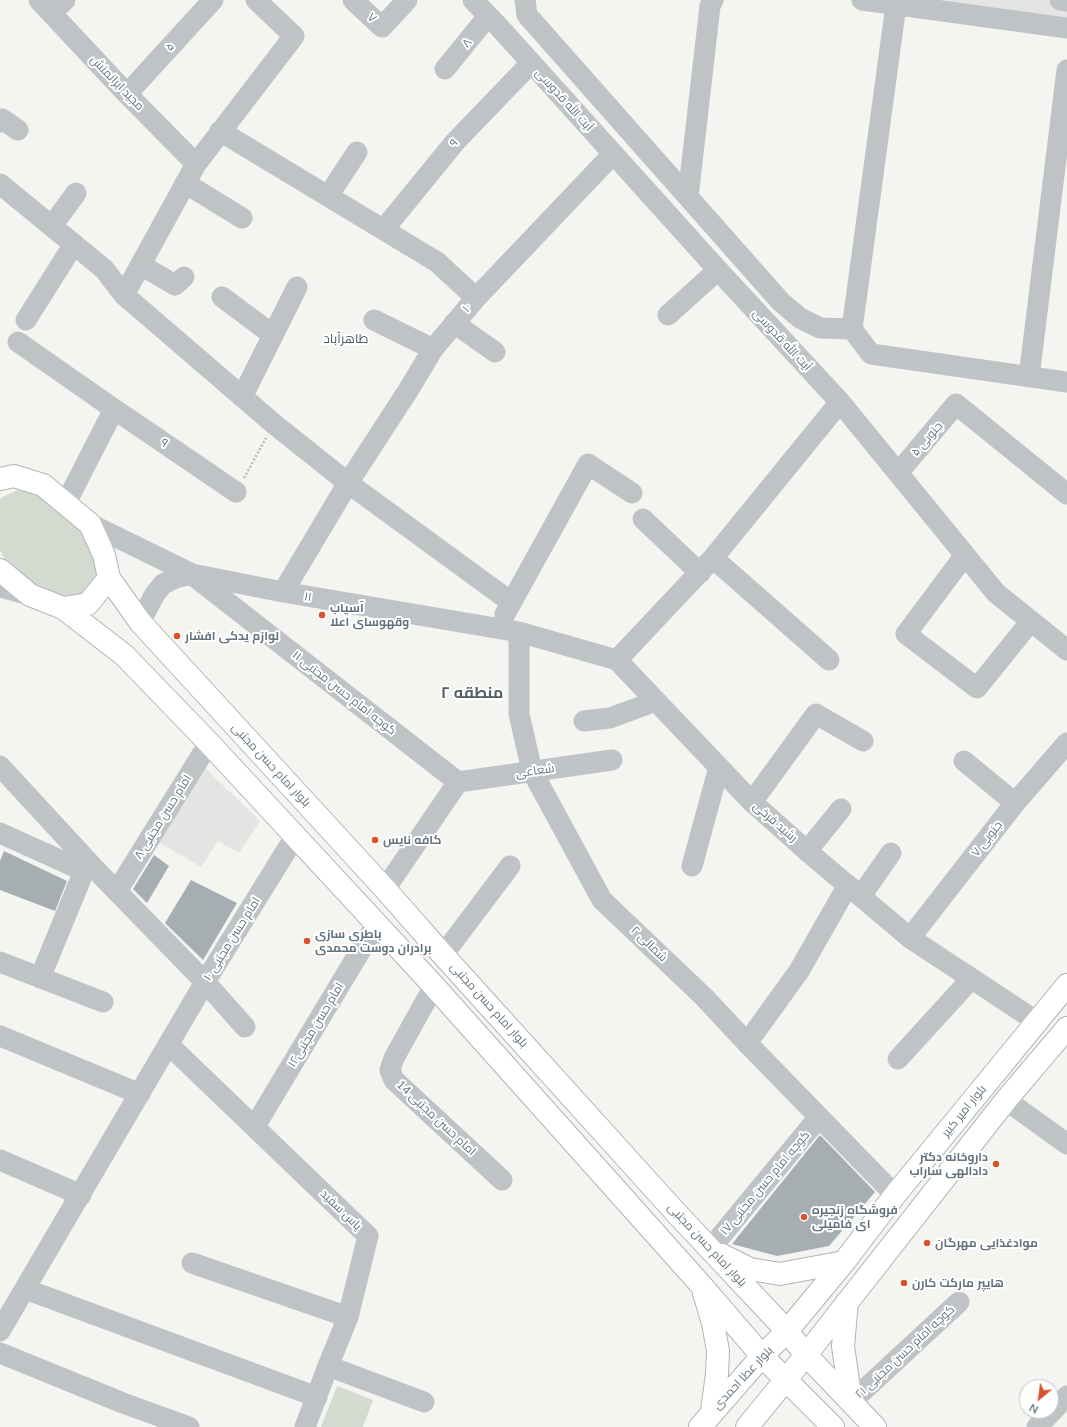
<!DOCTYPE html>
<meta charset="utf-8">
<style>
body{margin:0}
#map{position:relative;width:1067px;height:1427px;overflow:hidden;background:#f4f4f0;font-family:Mulish,sans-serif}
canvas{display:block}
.north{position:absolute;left:1019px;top:1379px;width:40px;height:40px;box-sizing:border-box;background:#fff;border:1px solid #c1c7cc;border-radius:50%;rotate:209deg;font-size:11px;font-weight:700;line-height:16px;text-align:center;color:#64747f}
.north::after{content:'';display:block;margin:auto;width:14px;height:18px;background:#d8522c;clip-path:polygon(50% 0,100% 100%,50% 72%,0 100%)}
</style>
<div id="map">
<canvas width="1067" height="1427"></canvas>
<div class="north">N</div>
</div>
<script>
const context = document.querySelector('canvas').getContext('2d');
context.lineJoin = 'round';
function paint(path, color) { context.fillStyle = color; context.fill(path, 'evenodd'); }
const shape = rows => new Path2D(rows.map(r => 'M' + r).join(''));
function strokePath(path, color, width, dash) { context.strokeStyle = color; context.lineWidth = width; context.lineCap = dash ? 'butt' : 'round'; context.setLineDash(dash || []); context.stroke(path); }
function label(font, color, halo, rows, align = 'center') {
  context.font = font + ' Mulish,Cairo,sans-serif'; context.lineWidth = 4; context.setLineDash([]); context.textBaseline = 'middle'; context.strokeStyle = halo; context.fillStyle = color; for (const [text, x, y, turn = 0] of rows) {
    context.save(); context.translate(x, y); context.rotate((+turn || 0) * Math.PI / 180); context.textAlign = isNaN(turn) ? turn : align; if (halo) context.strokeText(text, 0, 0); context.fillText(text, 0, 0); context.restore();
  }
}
paint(shape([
 [921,0,1067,0,1067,19],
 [203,766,260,821,239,853,218,841,201,867,157,841]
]), '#e4e5e3');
paint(shape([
 [18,490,38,495,81,531,94,558,97,576,82,594,64,597,35,585,5,560,0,550,0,499,2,497],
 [337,1386,373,1400,363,1427,321,1427]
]), '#d5dad1');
paint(shape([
 [4,851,67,881,55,911,0,890,0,861],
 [154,855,169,866,147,903,133,889],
 [191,880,237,903,203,960,165,923],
 [820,1135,875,1192,829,1246,777,1256,732,1244]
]), '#a6aeb2');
const major = shape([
 [0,479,14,476,43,485,90,524,104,555,109,578,88,604,63,608,30,595,0,570],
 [109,578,140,622,385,889,443,955,679,1216,787,1331,806,1355,875,1427],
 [63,608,124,655,209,743,434,986,702,1286,762,1356,833,1427],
 [722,1255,750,1269,780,1274,844,1262],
 [704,1293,713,1323,718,1351,717,1374,712,1411],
 [847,1302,843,1346,851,1402],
 [700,1427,762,1356,787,1331,844,1262,895,1195,1067,985],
 [747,1427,806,1355,1006,1100,1067,1028]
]);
strokePath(major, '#b0b5b8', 24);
strokePath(shape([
 [244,478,266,438]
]), '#b9bbbd', 2.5, [2, 2]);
strokePath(shape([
 [39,0,127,94,196,164],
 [353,0,382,27,407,0],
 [473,0,499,27,718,270,840,402,996,593,1067,650],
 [525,0,527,15,781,302,800,318,820,328,852,329,871,354,1067,382],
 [862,0,1067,28],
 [1060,0,1067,1],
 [51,13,65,0],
 [445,69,488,16],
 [127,94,213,0],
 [0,122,2,119,18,130],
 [220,131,437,262,476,298],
 [185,183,242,218],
 [0,184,104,269,124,295,274,424,348,483,511,602],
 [328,196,357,152],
 [688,197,710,6,713,0],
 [52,226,76,193],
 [384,229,455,142,531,63],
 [141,265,175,285,184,277],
 [124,295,196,164,294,36,256,0],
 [222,297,273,335],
 [668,315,718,270],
 [26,320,74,244],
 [374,320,433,349],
 [454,323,495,352],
 [852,329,896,5],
 [18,342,114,409],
 [1029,377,1067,70],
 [242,397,297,287],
 [898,473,956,404,1067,494],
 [66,503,114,409,236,492],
 [643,519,700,573],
 [90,524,192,574,283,592,519,632,617,660,752,802,807,851,910,938,1036,1021],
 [965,555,906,634,977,688,1031,621],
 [713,558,829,660],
 [195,577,458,782],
 [0,587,30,595],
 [283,592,348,483,409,389,433,349,476,298,613,154],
 [505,614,588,464,632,493],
 [140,622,155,594,163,584,175,578,192,574],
 [519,632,519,714,532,771,602,900,704,997,747,1043,895,1195],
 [617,660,713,558,840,402],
 [584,721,610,718,656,701],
 [964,761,1015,803],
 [0,766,95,869,205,982,245,1027],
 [458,782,612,760],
 [752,802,816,714,863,741],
 [0,833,84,871,95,869],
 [807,851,841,809],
 [692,866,719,767],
 [385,889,458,782],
 [117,891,209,743],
 [861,896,891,853],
 [910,938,1015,803,1067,743],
 [443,955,510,866],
 [0,962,103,1002],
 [40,978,84,871],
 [434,986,394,1058,390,1070,394,1080,502,1180],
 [0,1036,140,1094],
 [747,1043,799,971,848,885],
 [169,1045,368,1236,348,1317,328,1366,305,1427],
 [898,1059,971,979],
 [1006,1100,1067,1144],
 [255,1126,377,923],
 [0,1160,81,1195],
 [710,1249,819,1117],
 [192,1263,348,1317],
 [25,1289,317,1397],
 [0,1331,205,982,296,835],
 [0,1353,123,1403,189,1427],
 [328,1366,424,1402],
 [851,1402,959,1302],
 [1037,1427,1067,1396]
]), '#bfc3c6', 21);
strokePath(major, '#fff', 22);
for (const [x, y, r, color] of [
 [322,615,4,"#d8522c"],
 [177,636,4,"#d8522c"],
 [375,840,4,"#d8522c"],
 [307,941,4,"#d8522c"],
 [996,1164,4,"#d8522c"],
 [804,1217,4,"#d8522c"],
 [927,1243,4,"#d8522c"],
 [904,1283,4,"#d8522c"]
]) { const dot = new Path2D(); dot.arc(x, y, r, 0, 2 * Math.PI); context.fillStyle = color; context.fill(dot); strokePath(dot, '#fff', 1.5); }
label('12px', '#64747f', '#fff', [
 ["۷",372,18,43],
 ["۸",467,43,-51],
 ["۵",170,47,-47],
 ["مجید ایرانمنش",117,83,46],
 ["آیت الله قدوسی",564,100,48],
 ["۹",454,143,-49],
 ["۱۰",467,308,-50],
 ["آیت الله قدوسی",782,340,47],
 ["۵ جنوبی",927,439,-49],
 ["۹",164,443,34],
 ["۱۱",308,597,10],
 ["کوچه امام حسن مجتبی ۱۱",344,693,38],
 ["بلوار امام حسن مجتبی",271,765,47],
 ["شعاعی",535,771,-8],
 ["امام حسن مجتبی ۸",163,817,-58],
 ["رشید فرخی",775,822,41],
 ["۷ جنوبی",987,839,-52],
 ["امام حسن مجتبی ۱۰",232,939,-58],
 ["۲ شمالی",649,944,44],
 ["بلوار امام حسن مجتبی",489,1005,48],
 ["امام حسن مجتبی۱۲",316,1025,-59],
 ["بلوار امیر کبیر",964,1111,-51],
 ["امام حسن مجتبی 14",436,1118,43],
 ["کوچه امام حسن مجتبی ۱۷",765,1183,-50],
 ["یاس سفید",341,1210,44],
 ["بلوار امام حسن مجتبی",707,1245,47],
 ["کوچه امام حسن مجتبی ۲۱",905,1352,-43],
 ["بلوار عطا احمدی",743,1378,-47]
]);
label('bold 12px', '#64747f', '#fff', [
 ["آسیاب",330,608],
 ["وقهوسای اعلا",330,622],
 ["لوازم یدکی افشار",185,636],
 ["کافه نایس",383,840],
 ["باطری سازی",315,934],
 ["برادران دوست محمدی",315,948],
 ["داروخانه دکتر",988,1157,"right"],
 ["دادالهی ساراب",988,1171,"right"],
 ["فروشگاه زنجیره",812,1210],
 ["ای فامیلی",812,1224],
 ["موادغذایی مهرگان",935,1243],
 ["هایپر مارکت کارن",912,1283]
], 'left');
label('13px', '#525d65', '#fff', [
 ["طاهرآباد",346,339]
]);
label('bold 16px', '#525d65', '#fff', [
 ["منطقه ۲",472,693]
]);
</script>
